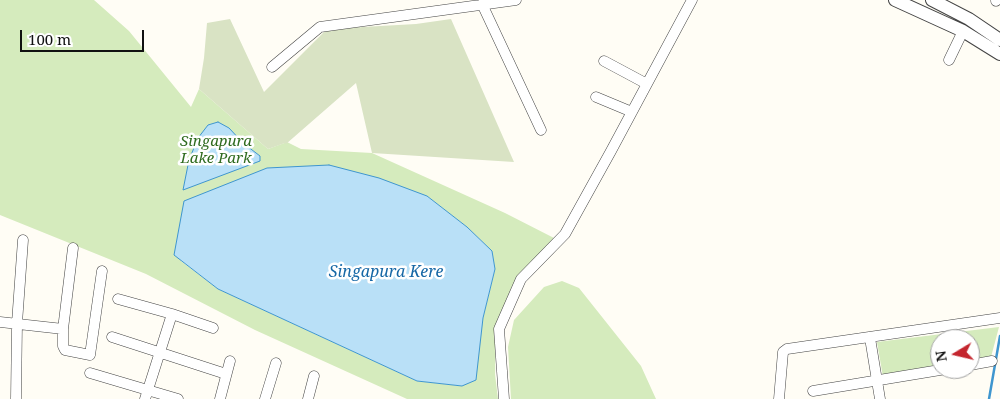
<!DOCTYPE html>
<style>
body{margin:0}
#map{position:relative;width:1000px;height:399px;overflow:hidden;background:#fffdf5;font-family:"Noto Serif",serif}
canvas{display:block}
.north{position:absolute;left:930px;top:329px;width:50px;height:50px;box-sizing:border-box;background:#fff;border:1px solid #a0a0a0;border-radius:50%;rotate:261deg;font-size:14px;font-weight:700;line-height:20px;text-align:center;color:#111}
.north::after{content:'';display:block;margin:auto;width:18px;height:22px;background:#c4262e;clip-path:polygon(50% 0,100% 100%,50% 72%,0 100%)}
.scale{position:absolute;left:20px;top:30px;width:124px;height:22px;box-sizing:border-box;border:2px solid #111;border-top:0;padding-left:6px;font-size:15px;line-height:18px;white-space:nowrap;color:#111;-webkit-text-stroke:4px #fff;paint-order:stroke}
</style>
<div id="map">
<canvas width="1000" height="399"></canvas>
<div class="north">N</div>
<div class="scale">100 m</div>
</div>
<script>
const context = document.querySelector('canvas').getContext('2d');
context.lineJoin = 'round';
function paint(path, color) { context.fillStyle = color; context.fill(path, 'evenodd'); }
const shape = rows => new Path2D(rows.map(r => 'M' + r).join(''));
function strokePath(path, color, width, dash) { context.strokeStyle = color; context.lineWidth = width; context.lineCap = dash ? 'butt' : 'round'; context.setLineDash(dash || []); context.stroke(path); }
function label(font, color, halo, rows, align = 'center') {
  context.font = font + ' "Noto Serif",serif'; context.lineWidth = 5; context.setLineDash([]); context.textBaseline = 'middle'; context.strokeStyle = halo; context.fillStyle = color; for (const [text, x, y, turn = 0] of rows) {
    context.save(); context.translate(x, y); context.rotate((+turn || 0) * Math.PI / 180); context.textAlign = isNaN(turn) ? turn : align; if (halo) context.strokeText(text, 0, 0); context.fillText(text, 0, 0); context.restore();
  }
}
paint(shape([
 [0,0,94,0,129,31,191,107,199,89,268,149,287,142,301,149,372,153,505,213,554,238,512,286,496,327,495,374,498,399,407,399,255,330,146,274,0,215],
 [267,168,283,168,427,196,467,227,492,251,495,269,483,318,462,386,417,381,218,289,181,261],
 [562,281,579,288,641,366,656,399,511,399,508,347,514,320,544,287],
 [999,327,991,357,970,361,970,339,940,339,940,367,883,377,877,342]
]), '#d5ebbd');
paint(shape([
 [230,19,264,92,327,29,416,24,451,19,514,162,372,153,356,83,286,144,285,143,268,149,199,89,204,58,207,23]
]), '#d9e3c4');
const water = shape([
 [218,122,229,128,243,143,260,156,260,161,183,190,189,160,198,138,208,125,218,122],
 [329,165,379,178,427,196,467,227,492,251,495,269,483,318,476,380,462,386,417,381,218,289,174,255,184,201,267,168,329,165]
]);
paint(water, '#b9e0f7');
strokePath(water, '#3f96cf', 1);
strokePath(shape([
 [989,399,1000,336]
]), '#3f96cf', 2.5);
const minor = shape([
 [996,1,997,0],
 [482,4,541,130],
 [949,60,963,31],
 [604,61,647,84],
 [272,67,320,27,516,0],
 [596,97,632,112],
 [73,248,63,329,63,346,65,350,90,355,102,271],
 [118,299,172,314],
 [0,322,63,329],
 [112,337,226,374],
 [870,338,880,399],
 [970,365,992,361],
 [90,373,178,399],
 [813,391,946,369],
 [16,399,17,323,23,240],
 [145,399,172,314,213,328],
 [220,399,230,361],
 [265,399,276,363],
 [308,399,314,376],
 [504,399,499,329,521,279,565,234,611,151,692,0],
 [779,399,783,352,787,349,1000,318]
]);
const tertiary = shape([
 [895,0,963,31,1000,54],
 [932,0,969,19,1000,40]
]);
strokePath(minor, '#444', 11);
strokePath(tertiary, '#444', 14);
strokePath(minor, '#fff', 10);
strokePath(tertiary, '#fff', 12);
label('italic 15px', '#2f6b1f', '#fff', [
 ["Singapura",216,142],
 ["Lake Park",216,159]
]);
label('italic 16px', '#1768a6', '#fff', [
 ["Singapura Kere",386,272]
]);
</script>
